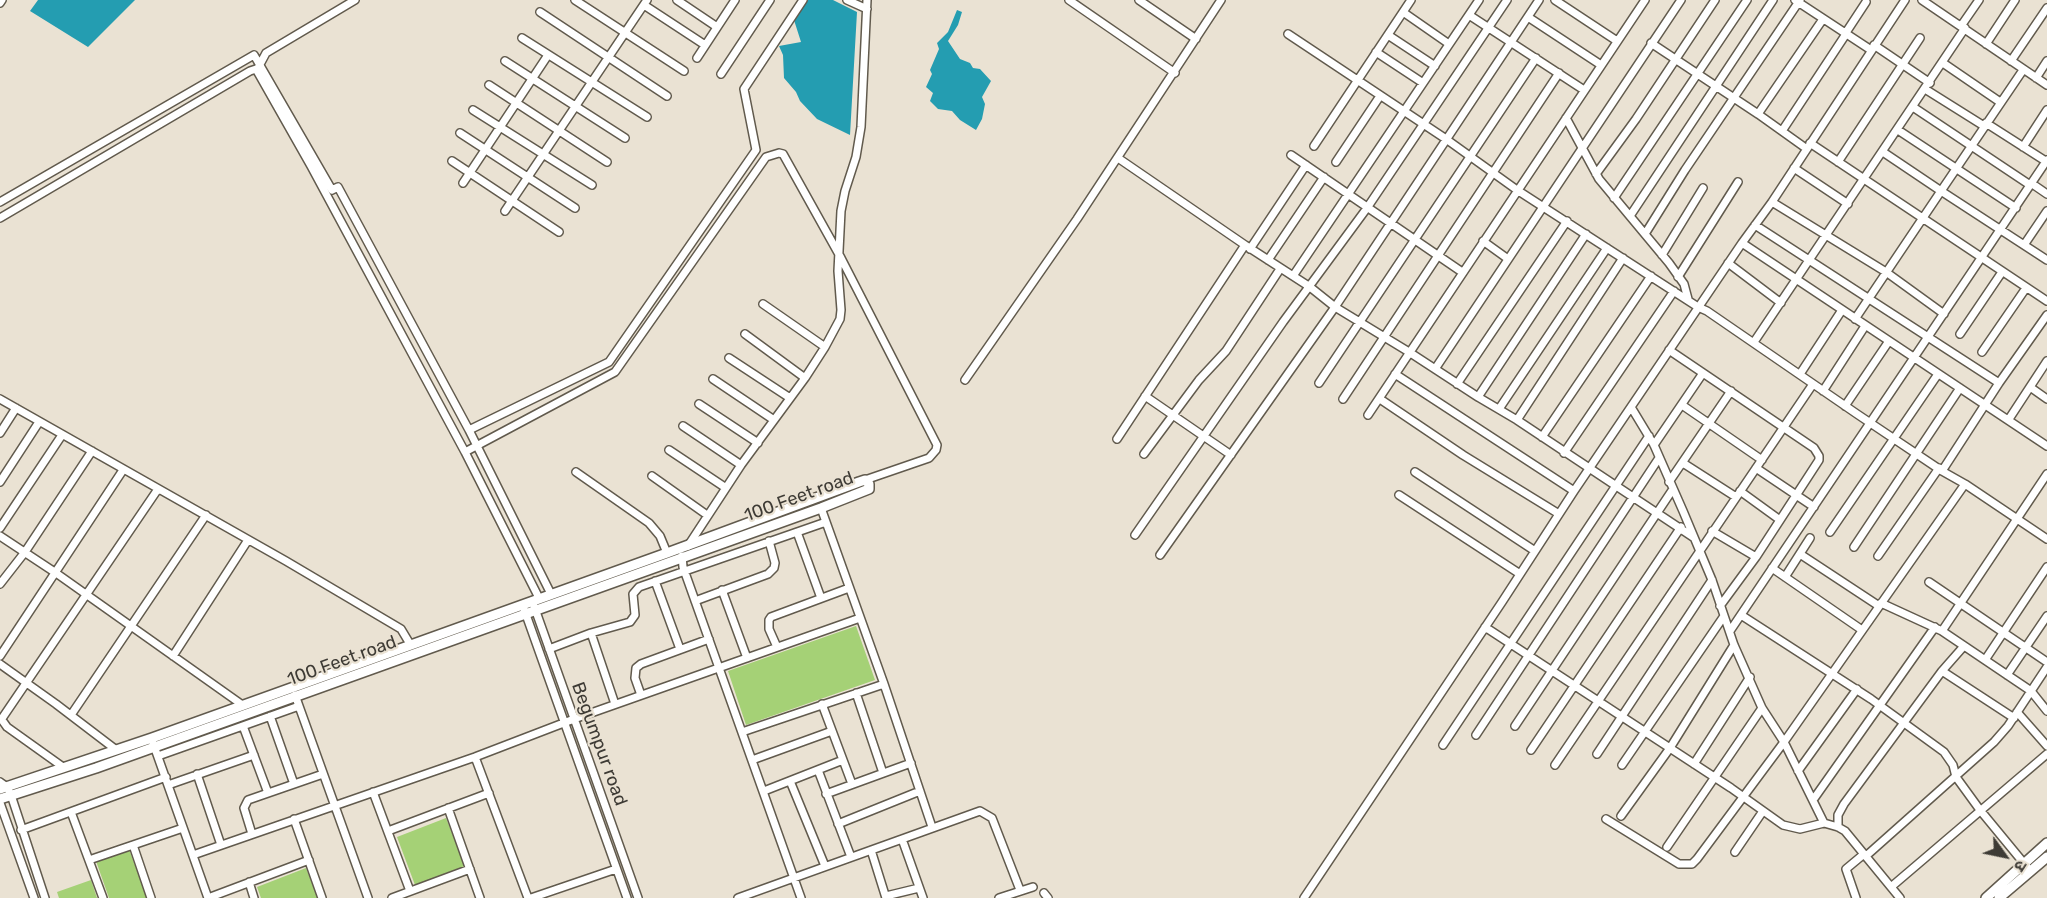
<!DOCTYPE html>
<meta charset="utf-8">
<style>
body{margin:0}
#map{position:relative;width:2047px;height:898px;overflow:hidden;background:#eae2d3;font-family:Rubik,"Noto Sans Devanagari",sans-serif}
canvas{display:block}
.north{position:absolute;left:1975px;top:826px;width:60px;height:60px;-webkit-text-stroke:4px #eae2d3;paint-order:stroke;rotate:123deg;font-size:16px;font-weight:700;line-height:24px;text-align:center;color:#3e3b35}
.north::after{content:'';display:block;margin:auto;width:21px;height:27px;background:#3e3b35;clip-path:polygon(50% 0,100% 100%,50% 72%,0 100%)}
</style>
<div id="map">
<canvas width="2047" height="898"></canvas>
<div class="north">उ</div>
</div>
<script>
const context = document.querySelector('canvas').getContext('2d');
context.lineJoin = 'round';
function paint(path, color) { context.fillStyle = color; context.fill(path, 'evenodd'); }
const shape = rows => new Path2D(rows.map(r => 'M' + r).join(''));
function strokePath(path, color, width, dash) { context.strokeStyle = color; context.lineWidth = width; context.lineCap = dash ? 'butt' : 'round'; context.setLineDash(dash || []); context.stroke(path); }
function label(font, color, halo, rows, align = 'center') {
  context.font = font + ' Rubik,sans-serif'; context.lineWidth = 4.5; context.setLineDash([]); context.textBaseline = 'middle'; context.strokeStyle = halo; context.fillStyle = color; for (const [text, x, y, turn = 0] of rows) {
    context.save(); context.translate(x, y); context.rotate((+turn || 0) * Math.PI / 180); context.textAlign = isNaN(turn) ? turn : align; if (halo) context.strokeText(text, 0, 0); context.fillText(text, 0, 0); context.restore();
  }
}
paint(shape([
 [856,626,875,680,746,725,728,671],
 [446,818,465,866,415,885,397,837],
 [129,849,147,898,109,898,96,861],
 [306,868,318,898,261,898,257,887],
 [91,880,97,898,59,898,57,892]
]), '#a5d176');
paint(shape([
 [38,0,135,0,88,47,30,11],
 [808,0,833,0,857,12,850,135,817,119,800,101,796,92,784,78,783,55,779,46,801,42,794,20],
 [957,10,962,12,958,25,948,41,960,59,970,63,973,68,980,69,991,81,982,97,985,104,982,119,976,130,960,120,952,111,938,109,930,101,933,93,926,87,932,74,930,70,939,49,937,43,948,32]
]), '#249db1');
const street = shape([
 [575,0,684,71],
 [677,0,717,27],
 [847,0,867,9],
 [1069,0,1175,73],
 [1139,0,1196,39],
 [1555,0,1617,41],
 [1795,0,1871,50],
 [1922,0,2047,85],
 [0,3,2,0],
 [644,5,705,45],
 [540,12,667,96],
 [1403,12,1449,44],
 [1469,15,1584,90],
 [1528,17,1601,65],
 [1961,26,1979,0],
 [1288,34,1446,139,1517,190,1698,307,1707,311,1857,414,1942,471,1965,484,2047,539],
 [1845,34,1866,2],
 [1388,35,1435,66],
 [522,38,647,117],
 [1651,43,1758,114,1807,149],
 [1986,44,2015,0],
 [1874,45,1930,83],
 [1376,52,1423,83],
 [697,58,735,0],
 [505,61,625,138],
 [2011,61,2047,8],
 [1943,63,2000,102],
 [258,68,266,53,355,0],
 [721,74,770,0],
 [2036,78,2047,61],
 [489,85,607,162],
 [1925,89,1984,126],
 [1913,107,2030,185],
 [473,110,592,185],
 [1758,114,1823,19],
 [1566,118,1599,179,1669,263,1684,284,1688,299],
 [1986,123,2047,162],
 [1898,130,2016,208],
 [1782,131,1846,34],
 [460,133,575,208],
 [1810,143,2047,301],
 [1314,146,1411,0],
 [2023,147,2047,110],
 [1883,152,1941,191,2023,70],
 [1291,155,1462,272],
 [1118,158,1245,245,1310,287,1335,307,1409,352,1478,397,1517,420,1693,537],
 [452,161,559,232],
 [1336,162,1380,96],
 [1838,162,1920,38],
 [1794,168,1848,204],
 [1596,174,1636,119,1715,0],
 [463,183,548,55],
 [2031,183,2047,194],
 [1614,198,1747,0],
 [0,202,254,55,332,190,338,187,469,430,551,594],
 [1772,202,1886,272,1944,314],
 [505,211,647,0],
 [1630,216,1773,0],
 [0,218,250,71,256,69,311,166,465,452,539,598],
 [1755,225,1999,383],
 [1645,234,1685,170,1800,0],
 [1483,241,1508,259],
 [1742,243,2047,446],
 [2024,245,2047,211],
 [1250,249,1306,165],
 [1662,255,1703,188],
 [1268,260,1324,177],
 [1728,263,1781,303],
 [1293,276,1479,0],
 [1678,277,1738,182],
 [763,304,825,347],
 [1855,319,1941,191,2047,260],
 [745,334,805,378],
 [1960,334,2002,272],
 [1754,342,1965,28],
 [1669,350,1814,448,1819,456,1819,460,1756,557,1720,606],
 [1982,352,2026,288],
 [729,358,790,398],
 [1435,369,1681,0],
 [1395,374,1574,491],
 [1800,374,1842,310],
 [713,379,774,420],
 [965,380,1077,219,1221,0],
 [1319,383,1536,58],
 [1457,384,1567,221],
 [2030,387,2047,399],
 [1823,391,1865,326],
 [1145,396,1231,455],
 [1478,397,1586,234],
 [0,399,286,561,401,629,410,644],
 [1343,399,1559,73],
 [1380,399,1463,455,1559,514],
 [699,404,758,443],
 [1682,405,1762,460],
 [1845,406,1889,341],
 [1631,407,1654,445,1683,511,1712,580,1734,645,1762,708,1784,742,1824,823],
 [1499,409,1607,248],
 [1368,415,1645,0],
 [2009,419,2047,361],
 [1517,420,1623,258],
 [683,426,741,465],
 [469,430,609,362,756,150,744,89,803,0],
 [0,433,16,408],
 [1542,437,1651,276],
 [1117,439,1245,245],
 [1654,445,1703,373],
 [669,450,726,488],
 [465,452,615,372,766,157,779,153,783,154,841,258,937,445,936,450,929,458,865,480],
 [1564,453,1674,291],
 [1144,454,1199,380,1226,351,1280,269],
 [1683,463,1736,497],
 [1756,468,1814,507],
 [1942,471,1999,383,2047,315],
 [576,472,649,523,660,536,667,553],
 [1415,472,1535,551],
 [652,476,707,515],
 [0,482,39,422],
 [1669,482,1731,391],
 [1740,491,1780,520],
 [1399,495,1520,574],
 [821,508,884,684,932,827],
 [0,528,62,435],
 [1712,531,1756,557],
 [797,532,821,598],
 [1830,532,1938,374],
 [1135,535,1283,322,1367,208,1507,0],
 [0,536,56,573,241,704],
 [688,546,741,465,805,378,825,347,840,319,841,310,838,271,841,211,845,191,856,157,861,127,867,0],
 [1854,547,1960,388],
 [1800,554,1879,606],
 [1160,555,1335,307,1539,0],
 [682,556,683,567,801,898],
 [1878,556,1939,468],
 [1772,568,1862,630],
 [1785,577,1810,538],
 [655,581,680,649],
 [1929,582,2047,662],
 [0,584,25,552,92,451],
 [722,590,747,658],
 [695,601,768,574,774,568,775,563,769,541],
 [1881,603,1942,631,2031,691,2047,711],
 [534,606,638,898],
 [524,609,627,898],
 [1741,615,1871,699,1944,752,1953,765,1956,777,1980,810,2027,867],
 [1485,627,1731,788,1783,825,1800,829,1824,823,1838,827,1845,831,1900,898],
 [1730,631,2047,160],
 [1942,631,2047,474],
 [591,633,615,704],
 [777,647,769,629,769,620,771,617,849,588],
 [549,649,591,633,630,622,635,615,633,594,639,587,826,522],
 [0,656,123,470],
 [173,656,248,540],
 [1985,660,2047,567],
 [0,664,56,704,115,749],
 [1942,671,2014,718],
 [2007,675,2047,616],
 [856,693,883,773],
 [295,695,368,898],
 [641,695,635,678,636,668,641,664,709,639],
 [822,704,852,784],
 [2017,712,2047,746],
 [71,715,206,515],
 [270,716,294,784],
 [243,726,268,793],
 [1515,726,1673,489],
 [742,732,884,684],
 [1476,735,1659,458],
 [153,743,208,898],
 [1443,745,1649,436],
 [1531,750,1681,527],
 [1597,754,1712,580],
 [158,756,299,706],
 [475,757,528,898],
 [752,760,832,731],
 [1694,764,1750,677],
 [1555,765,1813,384],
 [1622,765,1724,616],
 [63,767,7,727,2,720,3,717,158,489],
 [818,770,851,857],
 [1798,771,1857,689],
 [197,774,221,845],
 [790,781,825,866],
 [0,782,7,787,11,795,45,898],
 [168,785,254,755],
 [764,791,843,760],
 [373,792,410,891],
 [826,794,911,763],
 [1813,800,1935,627],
 [0,803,34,898],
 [448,808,480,898],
 [71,812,103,898],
 [1621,816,1670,748,1734,645],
 [294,819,322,898],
 [1606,819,1679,864,1692,864,1697,859,1784,742,1965,484],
 [838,824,920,791],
 [1838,827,1838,815,1844,804,1942,671,1964,646],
 [21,830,166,777],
 [388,831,489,793],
 [252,834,244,808,248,800,323,774],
 [902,839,923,898],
 [133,845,151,898],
 [1667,847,1762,708],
 [871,850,886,898],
 [1735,852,1763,811],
 [193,855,475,757,574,719,860,618],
 [1866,856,1994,742,2008,726,2047,667],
 [89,860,183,828],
 [249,882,254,898],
 [1891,887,2047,754],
 [1044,893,1048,898],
 [886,896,919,888],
 [208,898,309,860],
 [392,898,470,869],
 [531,898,616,869],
 [738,898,980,811,992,818,1020,890],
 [999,898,1033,887],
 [1304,898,1502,602,1574,491,1742,243,1772,202,1905,0],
 [1856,898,1846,869,1864,854]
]);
const secondary = shape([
 [0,789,152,738,667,553,859,482,865,480,869,484,869,489,821,508,96,768,0,799],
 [1986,898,2047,843],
 [1999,898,2047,857]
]);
strokePath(street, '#615a4d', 10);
strokePath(secondary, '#615a4d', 12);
strokePath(street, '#fff', 7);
strokePath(secondary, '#fff', 9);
label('18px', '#3e3b35', '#eae2d3', [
 ["100 Feet road",799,497,-20],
 ["100 Feet road",342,661,-20],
 ["Begumpur road",599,744,70]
]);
</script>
